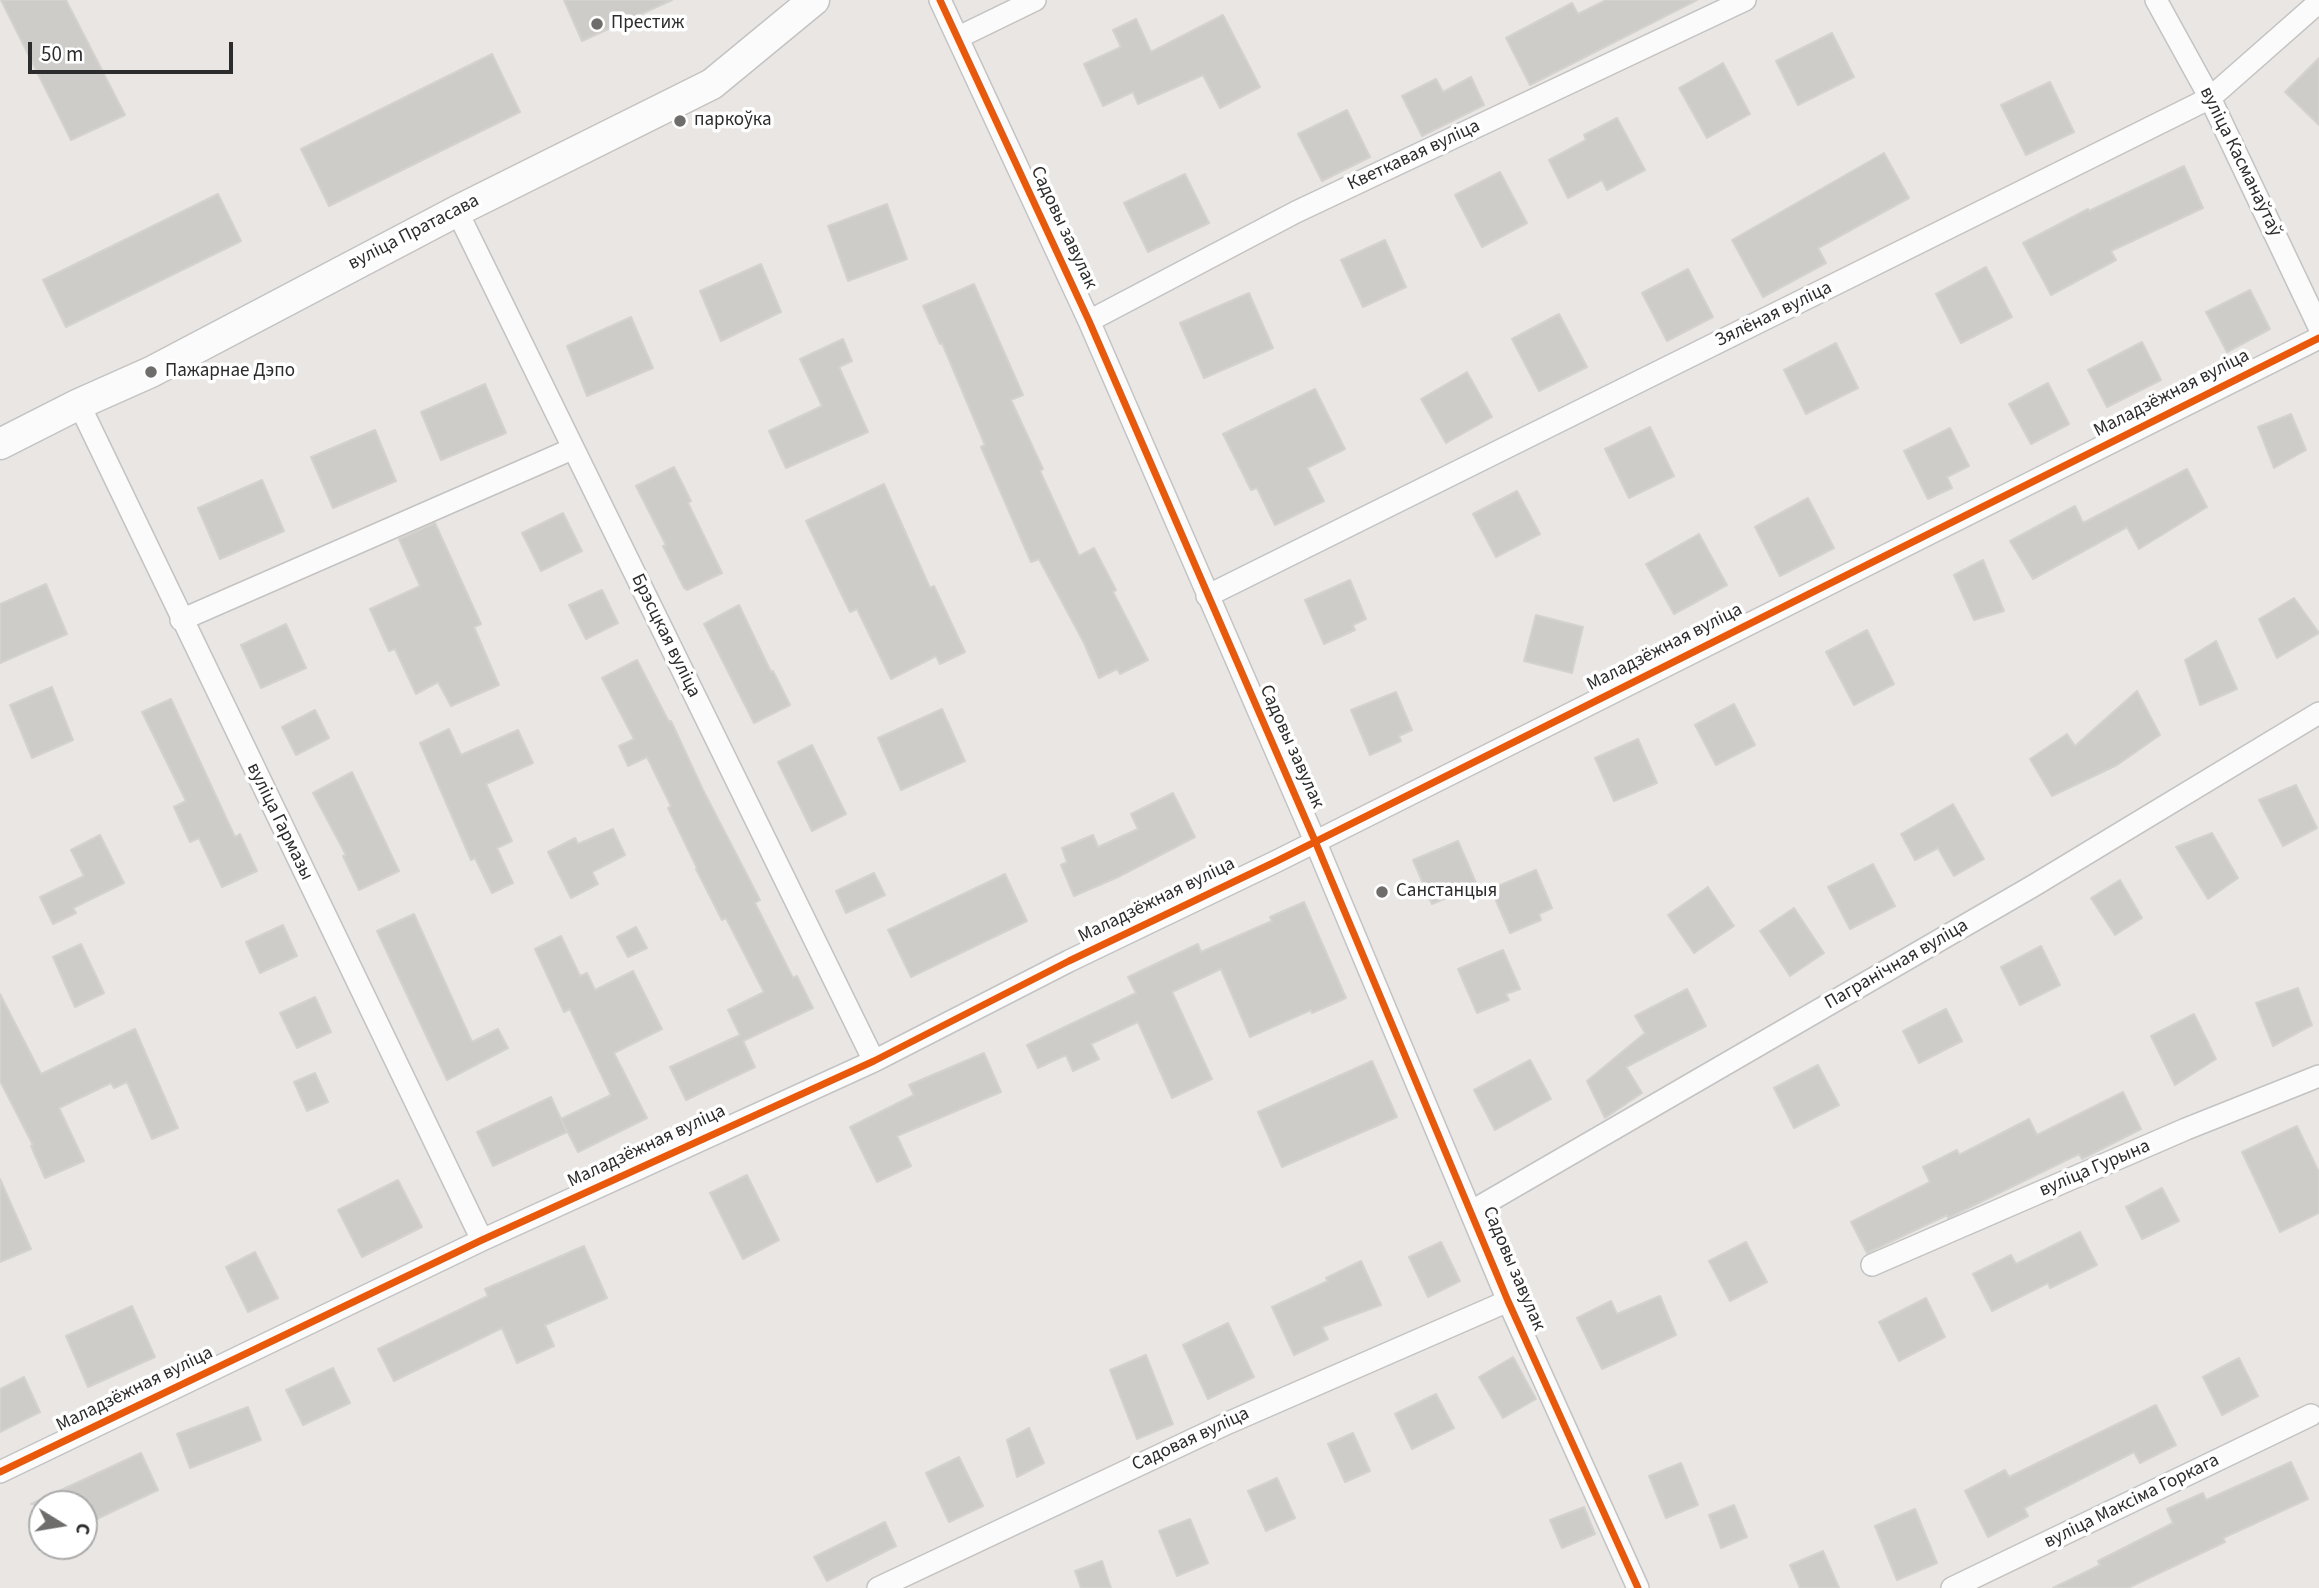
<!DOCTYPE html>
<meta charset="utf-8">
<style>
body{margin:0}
#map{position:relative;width:2319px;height:1588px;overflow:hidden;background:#e9e6e3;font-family:"Source Sans 3",sans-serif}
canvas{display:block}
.north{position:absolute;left:28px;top:1490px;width:70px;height:70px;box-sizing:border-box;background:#fff;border:2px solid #ababab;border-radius:50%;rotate:101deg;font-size:19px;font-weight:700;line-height:28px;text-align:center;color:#2c2c2c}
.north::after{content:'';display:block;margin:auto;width:24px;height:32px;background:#6e6d6c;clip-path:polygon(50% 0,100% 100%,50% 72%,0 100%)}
.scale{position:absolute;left:28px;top:42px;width:205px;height:32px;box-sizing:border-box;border:4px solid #2c2c2c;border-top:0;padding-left:9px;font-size:21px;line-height:24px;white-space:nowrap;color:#2c2c2c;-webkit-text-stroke:5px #fff;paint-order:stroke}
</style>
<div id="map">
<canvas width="2319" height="1588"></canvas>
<div class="north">С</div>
<div class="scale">50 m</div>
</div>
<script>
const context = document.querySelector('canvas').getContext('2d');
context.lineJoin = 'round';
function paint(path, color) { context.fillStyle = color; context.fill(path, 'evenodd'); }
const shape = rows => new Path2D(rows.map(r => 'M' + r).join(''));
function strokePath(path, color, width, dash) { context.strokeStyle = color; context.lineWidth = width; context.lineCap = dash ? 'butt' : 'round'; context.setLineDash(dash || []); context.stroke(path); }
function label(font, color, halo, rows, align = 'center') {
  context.font = font + ' "Source Sans 3",sans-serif'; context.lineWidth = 7; context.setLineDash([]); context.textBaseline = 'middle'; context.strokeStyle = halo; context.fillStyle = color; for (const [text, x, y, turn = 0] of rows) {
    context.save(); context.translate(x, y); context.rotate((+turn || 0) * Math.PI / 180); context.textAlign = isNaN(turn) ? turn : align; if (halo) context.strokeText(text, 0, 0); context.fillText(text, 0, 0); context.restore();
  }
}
const building = shape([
 [1,0,66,0,125,115,71,140,1,0],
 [564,0,672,0,582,41,564,0],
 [1606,0,1697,0,1530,85,1506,38,1572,3,1578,14,1606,0],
 [1223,15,1260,87,1220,108,1203,75,1138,104,1133,92,1103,106,1084,64,1121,47,1113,30,1136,19,1151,52,1223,15],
 [1832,33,1854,77,1798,105,1776,61,1832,33],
 [492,54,520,112,329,206,301,149,492,54],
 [2319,58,2319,125,2285,92,2319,58],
 [1723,63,1750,114,1707,138,1679,88,1723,63],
 [1471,77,1484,105,1422,136,1402,96,1436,79,1443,92,1471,77],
 [2050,82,2074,132,2026,155,2001,105,2050,82],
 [1347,110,1370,157,1322,181,1298,134,1347,110],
 [1617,118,1645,170,1607,190,1602,180,1568,198,1549,160,1586,140,1584,135,1617,118],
 [1884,153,1909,198,1818,248,1826,263,1763,297,1732,240,1884,153],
 [2184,166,2203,208,2111,251,2116,260,2051,295,2023,243,2088,209,2089,211,2184,166],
 [1500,172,1527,223,1482,247,1455,195,1500,172],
 [1185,174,1209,223,1148,252,1124,203,1185,174],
 [218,194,241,241,66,327,43,280,218,194],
 [887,204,907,259,848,281,828,226,887,204],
 [1385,240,1406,287,1363,307,1341,260,1385,240],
 [761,264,781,312,721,341,700,291,761,264],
 [1986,267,2012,317,1961,343,1936,294,1986,267],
 [1688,269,1713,317,1667,341,1642,293,1688,269],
 [974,284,1023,395,1011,400,1043,469,1040,471,1079,556,1094,548,1116,590,1113,592,1148,660,1120,674,1117,669,1099,678,1084,643,1039,559,1031,562,981,447,985,445,942,343,940,344,923,306,974,284],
 [2250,290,2270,329,2227,352,2206,312,2250,290],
 [1249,293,1273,348,1204,378,1180,323,1249,293],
 [1559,314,1587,367,1539,391,1512,339,1559,314],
 [631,317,653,368,587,396,567,346,631,317],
 [843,339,852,361,839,367,868,432,786,468,769,431,822,406,800,359,843,339],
 [2142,342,2161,380,2107,407,2088,370,2142,342],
 [1836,343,1858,388,1806,414,1784,370,1836,343],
 [1467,372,1492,417,1446,443,1421,399,1467,372],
 [2048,383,2069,424,2031,444,2009,404,2048,383],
 [485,384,506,433,441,460,421,412,485,384],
 [1315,389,1345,449,1307,468,1324,501,1275,525,1257,488,1251,490,1223,434,1315,389],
 [2291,414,2306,450,2274,468,2258,427,2291,414],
 [1650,427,1674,476,1629,498,1605,449,1650,427],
 [1950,428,1969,466,1947,477,1952,488,1928,499,1904,451,1950,428],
 [375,430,396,481,333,508,311,457,375,430],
 [674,467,691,501,688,503,722,573,687,590,684,588,663,546,666,545,636,486,674,467],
 [2187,469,2207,507,2139,549,2127,527,2033,579,2010,541,2075,506,2083,523,2187,469],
 [262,480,284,531,220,559,198,508,262,480],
 [884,484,930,588,934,586,965,652,940,664,936,656,891,679,857,609,850,612,806,521,884,484],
 [1517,491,1540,534,1496,557,1473,514,1517,491],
 [1808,498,1834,548,1780,576,1755,527,1808,498],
 [563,513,582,551,541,571,522,533,563,513],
 [435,523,481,624,474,627,499,685,451,706,438,682,416,694,395,649,389,651,370,609,420,586,399,539,435,523],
 [1699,534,1727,585,1674,614,1646,564,1699,534],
 [1983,560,2004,611,1974,620,1954,575,1983,560],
 [1350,580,1366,619,1353,625,1355,630,1324,644,1305,600,1350,580],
 [46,584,67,634,0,663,0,604,46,584],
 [602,590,618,623,586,639,569,605,602,590],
 [2294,598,2319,633,2277,658,2259,619,2294,598],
 [739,605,771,672,773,671,790,705,754,723,704,624,739,605],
 [1536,615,1583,627,1572,673,1524,661,1536,615],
 [286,624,306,668,261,688,241,645,286,624],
 [1867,630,1894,684,1854,705,1826,652,1867,630],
 [2216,641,2237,689,2200,705,2185,660,2216,641],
 [637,660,669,722,671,721,703,790,760,900,755,903,793,978,797,976,813,1008,743,1041,755,1067,686,1100,670,1067,740,1035,728,1010,764,992,726,918,722,920,696,869,697,868,668,808,671,806,647,757,628,766,619,746,634,739,602,678,637,660],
 [52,687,73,740,32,758,10,705,52,687],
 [2137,691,2160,735,2117,765,2052,796,2030,759,2067,734,2075,746,2137,691],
 [1396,692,1412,730,1399,736,1401,741,1370,755,1351,710,1396,692],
 [171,699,235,837,240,834,257,871,222,887,199,838,190,842,174,807,186,801,142,712,171,699],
 [1734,704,1755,745,1716,765,1695,725,1734,704],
 [942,709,965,761,901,790,878,738,942,709],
 [315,710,329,738,296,755,282,727,315,710],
 [449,729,461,755,518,730,533,763,486,784,512,841,497,848,513,883,492,893,475,858,471,860,420,743,449,729],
 [1638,739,1657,783,1614,801,1595,758,1638,739],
 [812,745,846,814,812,831,778,762,812,745],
 [352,772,399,871,359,890,343,856,346,855,313,793,352,772],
 [2296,785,2317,828,2283,846,2259,800,2296,785],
 [1173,793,1195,837,1118,877,1074,896,1061,865,1067,862,1062,848,1093,835,1098,847,1138,829,1131,814,1173,793],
 [1953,804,1984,859,1954,876,1938,848,1915,860,1901,834,1953,804],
 [613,829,625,855,592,872,598,884,571,898,548,852,575,838,578,844,613,829],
 [2212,833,2238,878,2208,899,2176,847,2212,833],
 [100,835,124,883,73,908,76,913,53,924,40,897,84,876,71,850,100,835],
 [1458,841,1477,885,1432,904,1413,860,1458,841],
 [1873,864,1895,906,1850,929,1828,887,1873,864],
 [1536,870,1552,908,1539,914,1541,920,1510,933,1491,889,1536,870],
 [874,873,885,895,846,913,836,891,874,873],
 [1005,874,1027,921,911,977,888,930,1005,874],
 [2120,880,2142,918,2115,935,2091,898,2120,880],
 [1708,887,1734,926,1694,953,1668,915,1708,887],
 [1304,902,1346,998,1312,1013,1311,1010,1250,1037,1221,969,1172,992,1212,1079,1172,1098,1138,1022,1091,1044,1099,1059,1073,1071,1066,1055,1038,1068,1027,1045,1136,993,1128,977,1198,944,1201,952,1272,921,1270,917,1304,902],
 [1794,908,1824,953,1790,976,1760,931,1794,908],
 [414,914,472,1042,498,1029,508,1048,447,1080,377,931,414,914],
 [283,925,297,956,260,973,246,942,283,925],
 [636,927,647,948,628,957,617,937,636,927],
 [561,936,580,976,587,973,595,990,633,971,662,1029,614,1053,647,1118,578,1152,562,1121,567,1132,493,1166,477,1132,551,1097,561,1119,611,1095,570,1009,564,1012,535,949,561,936],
 [81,944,104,993,75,1007,53,957,81,944],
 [2041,946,2060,985,2020,1005,2001,967,2041,946],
 [1503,950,1520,989,1506,994,1509,1000,1477,1013,1458,969,1503,950],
 [2298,988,2312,1025,2273,1046,2256,1003,2298,988],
 [1687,989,1706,1026,1626,1067,1642,1093,1605,1118,1587,1081,1645,1033,1635,1016,1687,989],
 [0,994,41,1074,135,1029,178,1128,152,1139,127,1082,114,1088,111,1083,59,1108,84,1161,45,1178,31,1146,33,1145,0,1081,0,994],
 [315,997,331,1032,297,1048,280,1013,315,997],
 [1946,1009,1962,1041,1919,1063,1903,1031,1946,1009],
 [2194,1014,2216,1059,2175,1085,2151,1036,2194,1014],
 [984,1053,1001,1092,897,1136,911,1166,877,1182,850,1127,914,1095,909,1085,984,1053],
 [1530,1060,1551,1099,1495,1130,1474,1090,1530,1060],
 [1372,1061,1397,1117,1282,1167,1258,1112,1372,1061],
 [1818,1065,1839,1105,1794,1128,1774,1088,1818,1065],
 [315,1073,328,1102,307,1111,294,1082,315,1073],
 [2123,1092,2141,1129,2082,1159,2079,1154,1956,1214,1948,1218,1947,1215,1867,1253,1851,1222,1930,1182,1923,1167,1957,1150,1959,1155,2029,1119,2037,1135,2123,1092],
 [2297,1126,2319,1172,2319,1213,2280,1232,2242,1152,2297,1126],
 [747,1175,779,1240,743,1259,710,1193,747,1175],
 [0,1179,31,1249,0,1262,0,1179],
 [398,1180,422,1227,362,1257,338,1210,398,1180],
 [2162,1188,2179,1221,2142,1239,2126,1207,2162,1188],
 [2080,1232,2097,1265,2050,1288,2048,1283,1992,1311,1973,1274,2011,1255,2016,1264,2080,1232],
 [1441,1242,1460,1281,1428,1297,1409,1257,1441,1242],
 [1746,1242,1767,1282,1730,1301,1709,1261,1746,1242],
 [584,1246,607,1298,545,1325,554,1346,517,1363,502,1328,394,1381,378,1349,488,1296,485,1289,584,1246],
 [255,1252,278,1298,248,1312,226,1267,255,1252],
 [1361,1261,1381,1305,1322,1327,1328,1339,1294,1355,1272,1307,1328,1281,1326,1278,1361,1261],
 [1660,1296,1676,1335,1602,1369,1577,1318,1611,1301,1617,1314,1660,1296],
 [1926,1298,1945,1337,1899,1361,1879,1322,1926,1298],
 [132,1306,155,1357,88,1387,66,1336,132,1306],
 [1228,1323,1254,1377,1208,1399,1183,1345,1228,1323],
 [1146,1355,1173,1424,1137,1439,1110,1370,1146,1355],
 [1513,1357,1536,1399,1503,1418,1479,1377,1513,1357],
 [2239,1358,2258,1396,2222,1415,2203,1377,2239,1358],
 [333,1368,350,1403,303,1425,286,1390,333,1368],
 [24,1377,40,1412,0,1432,0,1389,24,1377],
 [1436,1394,1454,1428,1412,1449,1395,1414,1436,1394],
 [2156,1405,2176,1445,2140,1463,2134,1452,2024,1508,2028,1516,1988,1537,1965,1491,2005,1470,2009,1477,2156,1405],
 [248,1407,261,1440,190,1468,177,1434,248,1407],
 [1029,1428,1044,1463,1017,1477,1007,1440,1029,1428],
 [1353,1433,1370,1471,1345,1482,1328,1444,1353,1433],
 [141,1453,158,1490,84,1525,84,1504,31,1504,141,1453],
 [959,1457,983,1506,949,1522,926,1473,959,1457],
 [2291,1462,2308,1499,2223,1538,2225,1542,2128,1588,2053,1588,2100,1565,2098,1561,2173,1523,2167,1509,2203,1493,2206,1500,2291,1462],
 [1681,1463,1698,1505,1666,1518,1649,1476,1681,1463],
 [1277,1478,1295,1518,1266,1531,1248,1491,1277,1478],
 [1734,1505,1747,1537,1721,1548,1709,1515,1734,1505],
 [1584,1507,1595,1534,1562,1548,1550,1520,1584,1507],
 [1915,1509,1937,1563,1897,1580,1875,1526,1915,1509],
 [1190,1519,1208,1563,1177,1576,1159,1531,1190,1519],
 [885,1522,896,1546,827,1581,814,1557,885,1522],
 [1823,1551,1839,1588,1800,1588,1790,1565,1823,1551],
 [1102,1561,1111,1588,1081,1588,1075,1571,1102,1561]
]);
paint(building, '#ceccc9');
strokePath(building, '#d4d2cf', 2);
const street = shape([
 [940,0,1089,321,1315,841,1508,1301,1638,1588],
 [2156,0,2210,98,2319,327],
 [959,37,1035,0],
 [457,211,874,1061],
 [1089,321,1296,212,1745,0],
 [79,404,482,1240],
 [1207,596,2210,98,2319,2],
 [181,620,572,449],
 [1472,1211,2033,886,2319,713],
 [1872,1265,2186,1129,2319,1076],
 [0,1472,482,1240,874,1061,1069,961,1277,861,2319,338],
 [878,1588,1228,1423,1508,1301],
 [1952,1588,2311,1415]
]);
const secondary = shape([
 [0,444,79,404,151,372,457,211,712,84,814,0]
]);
strokePath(street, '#c4c3c3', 24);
strokePath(secondary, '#c4c3c3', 33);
strokePath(street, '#fcfbfb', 21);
strokePath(secondary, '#fcfbfb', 30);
strokePath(shape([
 [940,0,1089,321,1315,841,1508,1301,1638,1588],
 [0,1472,482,1240,874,1061,1069,961,1277,861,2319,338]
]), '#e8590c', 7);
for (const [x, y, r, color] of [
 [597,24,7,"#6e6d6c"],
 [680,121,7,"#6e6d6c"],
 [151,372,7,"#6e6d6c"],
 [1382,892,7,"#6e6d6c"]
]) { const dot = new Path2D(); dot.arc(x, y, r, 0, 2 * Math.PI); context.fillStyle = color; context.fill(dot); strokePath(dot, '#fff', 2.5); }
label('19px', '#2c2c2c', '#fff', [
 ["Престиж",611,24],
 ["паркоўка",694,121],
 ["Пажарнае Дэпо",165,372],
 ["Санстанцыя",1396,892]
], 'left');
label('19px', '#2c2c2c', '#fff', [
 ["Кветкавая вуліца",1414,156,-25],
 ["вуліца Касманаўтаў",2240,162,64],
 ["Садовы завулак",1063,228,65],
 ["вуліца Пратасава",414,233,-27],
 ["Зялёная вуліца",1774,315,-26],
 ["Маладзёжная вуліца",2172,394,-27],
 ["Брэсцкая вуліца",665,636,64],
 ["Маладзёжная вуліца",1665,648,-27],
 ["Садовы завулак",1291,747,66],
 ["вуліца Гармазы",279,822,64],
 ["Маладзёжная вуліца",1157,901,-26],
 ["Пагранічная вуліца",1897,965,-30],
 ["Маладзёжная вуліца",647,1147,-25],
 ["вуліца Гурына",2095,1169,-23],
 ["Садовы завулак",1513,1269,67],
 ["Маладзёжная вуліца",135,1390,-26],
 ["Садовая вуліца",1191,1440,-25],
 ["вуліца Максіма Горкага",2132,1502,-26]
]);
</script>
